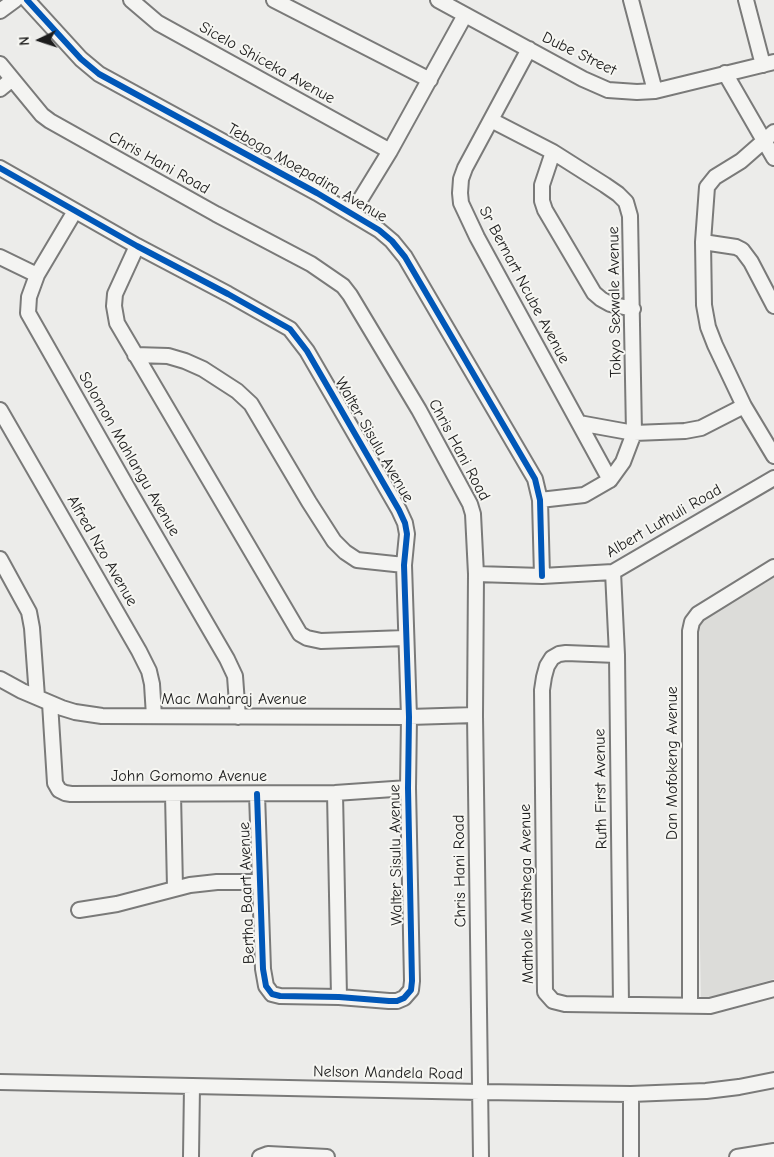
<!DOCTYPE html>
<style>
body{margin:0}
#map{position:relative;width:774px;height:1157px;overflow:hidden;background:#ececea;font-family:"Comic Neue",sans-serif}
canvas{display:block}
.north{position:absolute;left:15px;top:15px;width:50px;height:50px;-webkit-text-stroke:4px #f6f6f2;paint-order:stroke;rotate:266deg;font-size:14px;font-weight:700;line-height:20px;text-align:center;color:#1c1c1c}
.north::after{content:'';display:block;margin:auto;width:18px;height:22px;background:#1c1c1c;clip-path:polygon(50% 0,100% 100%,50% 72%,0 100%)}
</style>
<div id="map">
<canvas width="774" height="1157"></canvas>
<div class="north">N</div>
</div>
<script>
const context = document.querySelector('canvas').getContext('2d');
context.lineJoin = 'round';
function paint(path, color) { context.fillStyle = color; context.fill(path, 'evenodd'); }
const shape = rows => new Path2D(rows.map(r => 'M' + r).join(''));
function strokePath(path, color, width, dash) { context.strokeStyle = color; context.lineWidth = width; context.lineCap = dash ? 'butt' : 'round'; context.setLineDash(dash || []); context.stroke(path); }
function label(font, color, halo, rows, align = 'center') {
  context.font = font + ' "Comic Neue",sans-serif'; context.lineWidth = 4; context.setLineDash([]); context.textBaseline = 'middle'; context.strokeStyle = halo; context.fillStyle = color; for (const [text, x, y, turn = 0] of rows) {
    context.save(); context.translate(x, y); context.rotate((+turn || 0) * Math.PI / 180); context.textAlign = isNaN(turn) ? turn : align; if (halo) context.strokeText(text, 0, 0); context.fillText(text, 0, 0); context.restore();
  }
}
paint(shape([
 [774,577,774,979,701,1000,694,625]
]), '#dcdcd9');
const minor = shape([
 [27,0,81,59,99,74,317,193,379,230,392,241,405,257,535,479,540,500,542,576],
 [131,0,158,23,390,151],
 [274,0,430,80],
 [438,0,583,79,608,90,637,92,655,91,774,62],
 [631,0,655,91],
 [746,0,763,65],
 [0,11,15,0],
 [529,49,465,168,461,179,460,193,461,203,477,237,610,480],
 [0,64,42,115,50,121,216,214,311,264,343,286,350,295,419,410,470,504,473,514,476,574,475,715,481,1157],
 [725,73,774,158],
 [0,89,11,80],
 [491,120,553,152,605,185,618,194,626,202,630,216,634,433,623,462,610,480,584,495,540,500],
 [774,132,741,161,715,177,707,187,703,242,704,305,708,327,715,345,744,406,774,456],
 [553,152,542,185,542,201,545,210,594,293,601,299,610,304,633,309],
 [0,168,137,246,228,294,290,329,307,351,399,510,405,523,407,534,404,565,409,717,408,788,412,981,411,990,404,998,397,1001,389,1001,339,997,280,996,272,994,266,986,263,969,257,794],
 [75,211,37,275,29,297,28,313,131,494,227,659,235,676,238,717],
 [352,213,390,151,465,15],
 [703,242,736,247,742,250,751,262,774,306],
 [137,246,115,294,114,306,117,323,300,634,307,638,321,641,405,638],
 [0,257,37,275],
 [135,355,168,356,185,361,203,369,237,391,251,404,309,502,334,541,345,552,357,560,404,565],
 [0,410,139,651,149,671,152,684,154,716],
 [579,423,634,433,685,431,701,428,744,406],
 [0,559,29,612,32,628,37,697],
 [613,572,617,655,621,1005],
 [476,574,542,576,613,572,774,478],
 [617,655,566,653,559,654,552,658,547,666,544,677,542,690,545,992,553,1001,565,1004,710,1006,774,989],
 [0,679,22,691,62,708,75,712,102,716,409,717,475,715],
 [50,703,55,783,59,790,65,793,71,794,335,793,408,788],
 [335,793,339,997],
 [173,794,175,888],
 [79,910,117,904,190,885,217,882,260,882],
 [690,1004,690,631,692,622,698,614,774,567],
 [0,1082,480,1092,631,1094,706,1091,739,1087,774,1080],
 [631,1094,631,1157],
 [191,1157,192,1086],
 [260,1157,268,1154,327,1157],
 [737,1157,774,1151]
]);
strokePath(minor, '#7a7a79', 18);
strokePath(minor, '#f4f4f2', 14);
strokePath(shape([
 [27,0,81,59,99,74,317,193,379,230,392,241,405,257,535,479,540,500,542,576],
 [0,168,137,246,228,294,290,329,307,351,399,510,405,523,407,534,404,565,409,717,408,788,412,981,411,990,404,998,397,1001,389,1001,339,997,280,996,272,994,266,986,263,969,257,794]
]), '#0057b8', 6);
label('16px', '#1c1c1c', '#f6f6f2', [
 ["Dube Street",579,54,26],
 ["Sicelo Shiceka Avenue",267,63,29],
 ["Chris Hani Road",159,163,29],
 ["Tebogo Moepadira Avenue",307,173,30],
 ["Sr Bernart Ncube Avenue",524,285,62],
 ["Tokyo Sexwale Avenue",615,302,-91],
 ["Walter Sisulu Avenue",374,440,60],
 ["Chris Hani Road",459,450,62],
 ["Solomon Mahlangu Avenue",129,454,60],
 ["Albert Luthuli Road",664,521,-30],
 ["Alfred Nzo Avenue",102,551,60],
 ["Mac Maharaj Avenue",234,699],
 ["Dan Mofokeng Avenue",672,763,-90],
 ["John Gomomo Avenue",189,776],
 ["Ruth First Avenue",601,789,-91],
 ["Walter Sisulu Avenue",396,855,-91],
 ["Chris Hani Road",460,871,-91],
 ["Bertha Baart Avenue",247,893,-92],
 ["Mathole Matshega Avenue",527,894,-91],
 ["Nelson Mandela Road",388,1073,1]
]);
</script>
